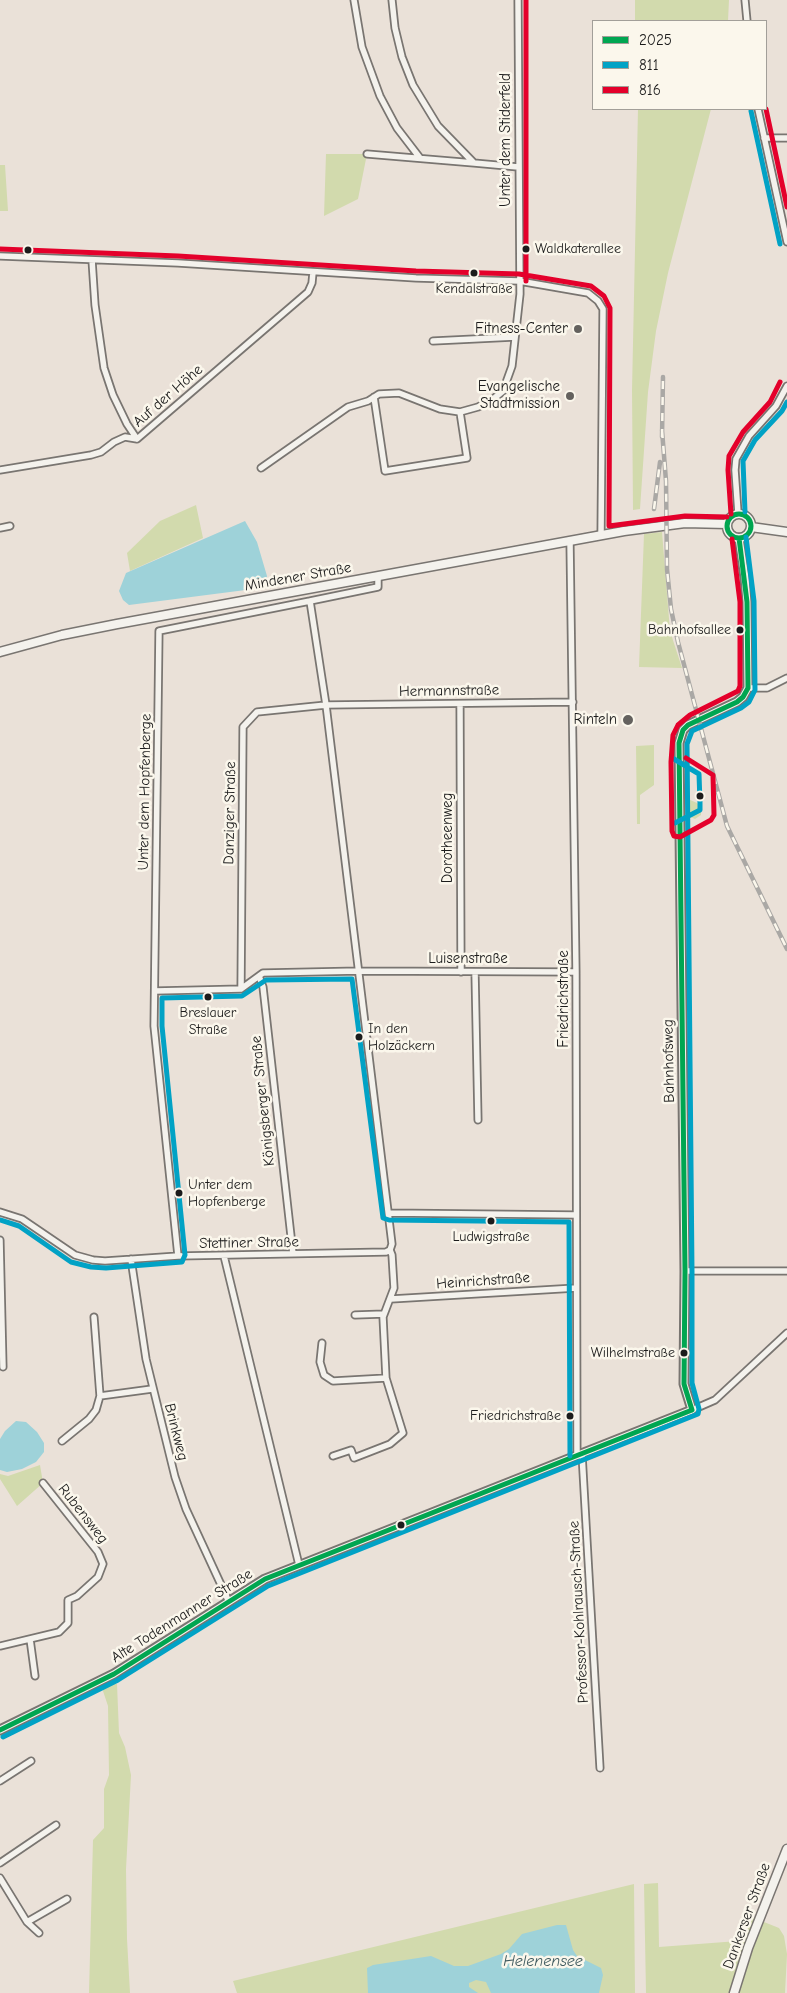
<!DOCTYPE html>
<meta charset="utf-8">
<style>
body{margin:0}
#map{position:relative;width:787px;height:1993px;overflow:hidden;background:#eae1d8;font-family:"Comic Neue",sans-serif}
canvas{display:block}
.legend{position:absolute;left:592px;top:20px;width:175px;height:90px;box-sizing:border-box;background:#fbf7ec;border:1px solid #a29f99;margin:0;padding:6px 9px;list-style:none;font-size:15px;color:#1c1c1c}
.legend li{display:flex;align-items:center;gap:10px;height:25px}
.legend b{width:25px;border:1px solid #a29f99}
</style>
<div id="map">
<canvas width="787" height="1993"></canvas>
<ul class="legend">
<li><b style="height:6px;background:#00a651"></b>2025</li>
<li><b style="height:6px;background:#01a2c5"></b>811</li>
<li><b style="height:6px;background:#e4002b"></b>816</li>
</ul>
</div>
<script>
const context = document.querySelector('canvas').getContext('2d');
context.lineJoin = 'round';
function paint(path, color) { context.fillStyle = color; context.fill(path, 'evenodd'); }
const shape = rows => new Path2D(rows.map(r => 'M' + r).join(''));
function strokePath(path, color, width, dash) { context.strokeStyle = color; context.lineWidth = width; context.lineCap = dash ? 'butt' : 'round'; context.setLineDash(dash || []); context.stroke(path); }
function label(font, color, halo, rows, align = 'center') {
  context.font = font + ' "Comic Neue",sans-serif'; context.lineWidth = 5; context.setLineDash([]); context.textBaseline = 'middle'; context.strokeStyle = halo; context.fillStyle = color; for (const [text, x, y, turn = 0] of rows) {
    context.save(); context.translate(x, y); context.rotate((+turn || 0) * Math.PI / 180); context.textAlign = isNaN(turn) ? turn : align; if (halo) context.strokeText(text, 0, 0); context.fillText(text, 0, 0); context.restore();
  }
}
paint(shape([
 [635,0,729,0,728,21,635,21],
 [638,109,711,109,668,273,656,331,648,392,640,509,633,510,632,390],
 [326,154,367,154,358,199,324,216],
 [0,165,5,165,8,211,0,211],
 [196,505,203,538,130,571,127,553,160,521],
 [662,532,670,631,682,668,639,667,644,534],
 [654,745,654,785,640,795,640,824,637,824,636,746],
 [688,799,697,803,701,808,701,815,695,819,686,815,686,801],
 [40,1465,43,1483,17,1506,0,1479,0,1474,8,1476],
 [104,1683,117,1684,119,1733,125,1747,131,1775,126,1869,127,1939,130,1993,89,1993,93,1840,104,1828,104,1789,109,1775,108,1706,102,1688],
 [658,1883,659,1947,738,1941,744,1914,779,1928,784,1936,787,1954,785,1993,646,1993,644,1884],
 [634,1884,635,1993,237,1993,233,1981]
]), '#d2daad');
paint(shape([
 [245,521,257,542,267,576,266,581,261,588,129,605,123,600,119,591,126,573],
 [16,1421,26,1422,37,1432,44,1443,44,1452,36,1462,22,1469,7,1472,0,1470,0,1439,5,1431],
 [557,1925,566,1925,573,1950,577,1956,601,1968,603,1975,599,1993,491,1993,486,1982,476,1980,469,1983,469,1987,478,1993,368,1993,367,1968,373,1965,431,1956,454,1966,468,1966,501,1954,509,1949,522,1934]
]), '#9ed2d9');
const minor = shape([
 [354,0,362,47,380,96,397,128,420,158],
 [392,0,395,28,402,57,413,85,438,126,474,163,518,167],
 [745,0,747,21],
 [758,109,787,242],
 [764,138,787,138],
 [367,154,474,163],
 [0,256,178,263,416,278,519,281,588,293,598,301,603,309,601,535],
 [92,260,95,305,104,368,113,395,127,424,137,439],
 [433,341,515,337],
 [374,397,385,471,467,458,460,412],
 [261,468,348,407,368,401,379,394,399,393,440,409,460,412,478,407,492,400,503,391,512,366,520,294,518,0],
 [0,470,91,455,101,452,114,442,125,437,137,439,308,292,312,283,313,272],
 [738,513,735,470,736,459,749,436,776,406,787,386],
 [0,528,10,526],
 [570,542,576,972,577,1456],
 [748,688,767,688,787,678],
 [460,704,461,972],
 [475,972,478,1120],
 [259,976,263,987,293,1254],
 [241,989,243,727,257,712,326,705,573,702],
 [155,991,241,989,263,973,359,971,576,972],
 [0,1212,22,1219,75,1255,93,1260,105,1261,178,1256,386,1252,390,1250],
 [389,1213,576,1215],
 [0,1240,3,1367],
 [178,1256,154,1026,159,631,310,601],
 [224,1256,299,1565],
 [131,1259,146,1359,175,1477,186,1509,229,1602],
 [685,1271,787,1271],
 [391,1299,576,1288],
 [355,1315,384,1314],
 [94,1317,100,1396],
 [322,1343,320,1362,324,1375,333,1381,386,1378],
 [692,1410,715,1400,787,1333],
 [62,1441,89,1419,96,1410,100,1396,152,1389],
 [582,1454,600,1768],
 [333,1456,351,1450,354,1458,390,1444,403,1433,386,1378,383,1317,394,1288,392,1255,390,1250,392,1244,326,705,310,601,378,587,378,577],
 [30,1639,35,1676],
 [0,1646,59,1632,68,1623,68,1600,77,1596,98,1577,103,1564,98,1552,43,1483],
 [0,1781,31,1761],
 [0,1863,56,1825],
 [0,1878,27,1922,39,1933],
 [27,1922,67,1899]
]);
const tertiary = shape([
 [0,1730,114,1674,265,1579,692,1410,684,1384,685,1271,679,743,683,730,688,725,737,702,743,697,748,688,747,602,745,578,739,538]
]);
const secondary = shape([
 '727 526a12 12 0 1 1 24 0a12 12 0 1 1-24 0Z',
 [751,527,787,532],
 [0,652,62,635,117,624,624,531,685,523,727,524],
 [734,1993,748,1948,787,1849]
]);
strokePath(minor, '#797571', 9);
strokePath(tertiary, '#797571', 11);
strokePath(secondary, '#797571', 11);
strokePath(minor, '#f4f2ed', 5.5);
strokePath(tertiary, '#f4f2ed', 7);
strokePath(secondary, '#f4f2ed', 8);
const rail = shape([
 [662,430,666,481,667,569,671,609,678,642,727,826,787,949],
 [662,437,663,377],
 [654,509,660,462]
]);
strokePath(rail, '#aaa8a5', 4.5);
strokePath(rail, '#fbf7ec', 2.5, [8]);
strokePath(shape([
 '727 526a12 12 0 1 1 24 0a12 12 0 1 1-24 0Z',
 [692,1410,684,1384,685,1271,679,743,683,730,688,725,737,702,743,697,748,688,747,602,739,538],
 [0,1730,114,1674,265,1579,692,1410]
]), '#00a651', 5);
strokePath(shape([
 [751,111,780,244],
 [745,512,743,461,755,440,782,411,787,402],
 [674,759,699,774,700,803,700,810,675,823],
 [0,1220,19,1226,71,1262,91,1267,106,1268,182,1262,185,1255,162,1026,162,998,242,996,266,980,352,979,383,1218,389,1220,569,1222,570,1456],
 [3,1737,118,1680,268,1586,698,1414,699,1409,692,1383,692,1271,687,744,692,731,741,708,749,702,755,690,754,601,746,537]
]), '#01a2c5', 5);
strokePath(shape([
 [526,0,526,281],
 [766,109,787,207],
 [0,249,178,256,416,271,519,274,591,286,604,296,610,308,609,526,685,516,727,517],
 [731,514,728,470,729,456,743,432,770,402,780,382],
 [671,762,672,831,674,836,680,837,711,820,714,815,713,775,686,758],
 [671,762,673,735,678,725,690,715,738,691,740,686,740,602,732,539]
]), '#e4002b', 5);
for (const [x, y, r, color] of [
 [526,249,4.5,"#1c1c1c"],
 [28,250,4.5,"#1c1c1c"],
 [474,273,4.5,"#1c1c1c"],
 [578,329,5,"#64615e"],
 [570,396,5,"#64615e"],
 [740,630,4.5,"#1c1c1c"],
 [628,720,6,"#64615e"],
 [700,796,4.5,"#1c1c1c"],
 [208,997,4.5,"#1c1c1c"],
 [359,1037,4.5,"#1c1c1c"],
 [179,1193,4.5,"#1c1c1c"],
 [491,1221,4.5,"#1c1c1c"],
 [684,1353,4.5,"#1c1c1c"],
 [570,1416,4.5,"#1c1c1c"],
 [401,1525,4.5,"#1c1c1c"]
]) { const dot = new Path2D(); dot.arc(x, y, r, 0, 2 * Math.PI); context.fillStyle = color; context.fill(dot); strokePath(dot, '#fbf7ec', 2); }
label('14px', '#1c1c1c', '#fbf7ec', [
 ["Waldkaterallee",535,249],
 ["Kendalstraße",474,289,"center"],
 ["Bahnhofsallee",731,630,"right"],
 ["Breslauer",208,1013,"center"],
 ["Straße",208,1030,"center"],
 ["In den",368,1029],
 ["Holzäckern",368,1046],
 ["Unter dem",188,1185],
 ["Hopfenberge",188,1202],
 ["Ludwigstraße",491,1237,"center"],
 ["Wilhelmstraße",675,1353,"right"],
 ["Friedrichstraße",561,1416,"right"]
], 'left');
label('15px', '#1c1c1c', '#fbf7ec', [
 ["Unter dem Stiderfeld",506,140,-90],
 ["Auf der Höhe",168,396,-41],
 ["Mindener Straße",298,577,-10],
 ["Hermannstraße",449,691,-1],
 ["Unter dem Hopfenberge",145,792,-89],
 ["Danziger Straße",230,813,-89],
 ["Dorotheenweg",448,838,-90],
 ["Luisenstraße",468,959],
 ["Friedrichstraße",564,999,-90],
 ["Bahnhofsweg",669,1061,-91],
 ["Königsberger Straße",263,1101,-96],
 ["Stettiner Straße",249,1243,-1],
 ["Heinrichstraße",483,1281,-4],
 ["Brinkweg",176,1432,76],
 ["Rubensweg",83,1514,52],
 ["Professor-Kohlrausch-Straße",579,1612,-93],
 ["Alte Todenmanner Straße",182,1616,-32],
 ["Dankerser Straße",747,1916,-70]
]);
label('15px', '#1c1c1c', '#fbf7ec', [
 ["Fitness-Center",568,329],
 ["Evangelische",560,387],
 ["Stadtmission",560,404],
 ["Rinteln",617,720]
], 'right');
label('italic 16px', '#3e595e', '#fbf7ec', [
 ["Helenensee",543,1961]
]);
</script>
